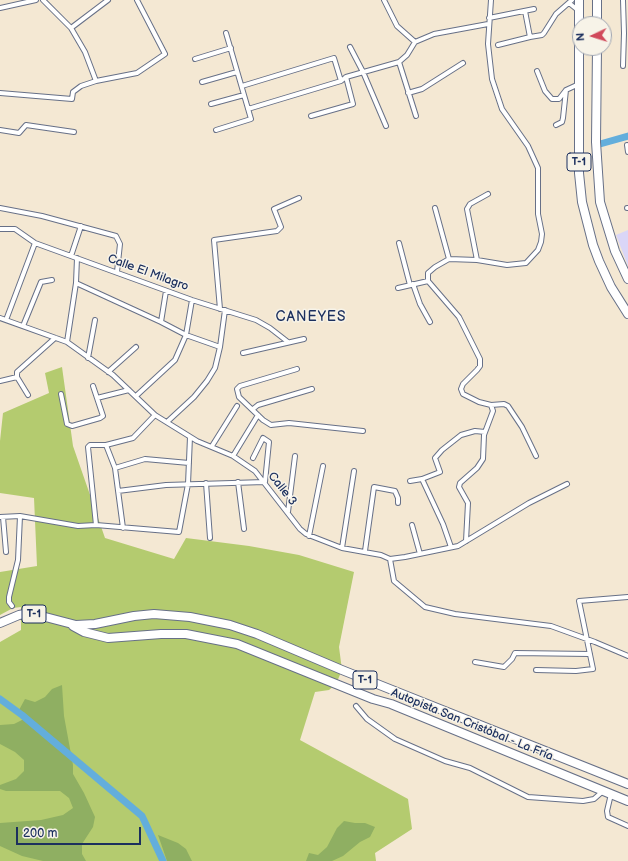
<!DOCTYPE html>
<meta charset="utf-8">
<style>
body{margin:0}
#map{position:relative;width:628px;height:861px;overflow:hidden;background:#f4e8d3;font-family:"Balsamiq Sans",sans-serif}
canvas{display:block}
.north{position:absolute;left:572px;top:16px;width:40px;height:40px;box-sizing:border-box;background:#f7f3e8;border:1px solid #9fa5b1;border-radius:50%;rotate:266deg;font-size:11px;font-weight:700;line-height:16px;text-align:center;color:#1b2f5e}
.north::after{content:'';display:block;margin:auto;width:14px;height:18px;background:#d1495b;clip-path:polygon(50% 0,100% 100%,50% 72%,0 100%)}
.scale{position:absolute;left:16px;top:827px;width:125px;height:18px;box-sizing:border-box;border:2px solid #1b2f5e;border-top:0;padding-left:5px;font-size:12px;line-height:14px;white-space:nowrap;color:#1b2f5e;-webkit-text-stroke:3px #f7f3e8;paint-order:stroke}
</style>
<div id="map">
<canvas width="628" height="861"></canvas>
<div class="north">N</div>
<div class="scale">200 m</div>
</div>
<script>
const context = document.querySelector('canvas').getContext('2d');
context.lineJoin = 'round';
function paint(path, color) { context.fillStyle = color; context.fill(path, 'evenodd'); }
const shape = rows => new Path2D(rows.map(r => 'M' + r).join(''));
function strokePath(path, color, width, dash) { context.strokeStyle = color; context.lineWidth = width; context.lineCap = dash ? 'butt' : 'round'; context.setLineDash(dash || []); context.stroke(path); }
function label(font, color, halo, rows, align = 'center') {
  context.font = font + ' "Balsamiq Sans",sans-serif'; context.lineWidth = 3; context.setLineDash([]); context.textBaseline = 'middle'; context.strokeStyle = halo; context.fillStyle = color; for (const [text, x, y, turn = 0] of rows) {
    context.save(); context.translate(x, y); context.rotate((+turn || 0) * Math.PI / 180); context.textAlign = isNaN(turn) ? turn : align; if (halo) context.strokeText(text, 0, 0); context.fillText(text, 0, 0); context.restore();
  }
}
paint(shape([
 [628,230,628,266,616,235]
]), '#dad6f7');
paint(shape([
 [62,367,73,446,105,538,174,559,186,538,249,546,299,555,354,572,339,647,342,670,336,684,329,690,315,692,300,740,408,799,412,829,375,853,376,861,0,861,0,642,21,630,21,607,13,608,0,615,0,572,37,566,34,498,0,493,0,441,3,413,49,393,45,373]
]), '#b4cb6f');
paint(shape([
 [62,685,64,716,73,765,73,774,84,793,95,817,93,827,82,844,82,854,86,861,43,861,22,856,0,846,0,823,41,820,63,815,73,808,69,798,60,791,6,791,0,789,0,785,16,779,24,771,24,760,15,752,0,744,0,725,14,724,24,719,19,710,25,699,35,702,45,697,52,689],
 [344,821,355,823,365,823,375,827,370,837,360,842,343,856,332,861,306,861,309,853,318,855,327,847,337,828],
 [158,835,178,843,186,849,192,861,167,861]
]), '#8faf62');
strokePath(shape([
 [600,144,628,136],
 [0,699,22,715,142,816,163,861]
]), '#63aedc', 7);
const street = shape([
 [43,0,71,28],
 [384,0,397,26,415,42],
 [491,0,488,44,492,79,502,109,528,146,538,168,538,214,542,234,541,242,538,250,526,263,507,265,477,260,449,259,435,267,428,273,428,281,459,317,480,359,480,366,477,370,463,384,461,389,463,394,479,402,491,405,504,404,508,406,522,427,536,456],
 [623,0,624,33,623,66],
 [569,3,579,11],
 [0,8,36,0],
 [489,18,534,9],
 [530,37,542,35,544,33,556,14,572,0],
 [498,45,530,37,525,11],
 [350,47,363,72,386,126],
 [195,59,231,48],
 [537,71,545,91,552,99,559,99,566,90,579,84],
 [96,81,85,52,71,28,108,0],
 [202,82,237,72],
 [242,86,334,58,341,81],
 [0,93,72,99,73,92,81,86,96,81,137,73,165,54,137,0],
 [408,93,422,89,463,63],
 [211,104,244,95],
 [248,109,341,81,346,77,399,62],
 [311,116,353,104,346,77],
 [416,116,399,62,407,55,415,42,434,34,488,24],
 [556,125,562,122,563,118,566,90],
 [0,130,19,133,26,125,74,132],
 [216,130,251,119,226,33],
 [627,145,628,152],
 [0,208,42,216,116,236,120,244,117,272],
 [435,208,449,259],
 [627,208,628,208],
 [0,229,15,229,35,243,192,300,256,320,270,328,288,342],
 [399,243,410,285],
 [71,256,81,226],
 [477,260,467,209,470,204,488,194],
 [76,283,161,322,166,291],
 [413,284,420,304,430,322],
 [398,288,428,281],
 [220,309,214,240,277,231,281,227,274,209,299,198],
 [0,318,67,342,113,375,155,415,197,441,233,456,255,471,300,529,306,534,342,548,381,555,390,559,405,557,458,546,529,503,567,484],
 [6,320,35,243],
 [161,322,186,335,220,347],
 [23,326,41,282,52,280],
 [67,342,76,283,77,258],
 [243,353,304,339],
 [88,358,95,320],
 [297,369,240,386,237,389,239,397,263,420,271,425,289,423,363,431],
 [108,372,136,347],
 [0,381,17,377],
 [61,394,67,424,72,426,100,418,103,416,93,386],
 [28,395,17,377,17,372,55,338],
 [136,396,175,360,186,335,192,300],
 [97,398,129,390],
 [253,409,258,405,312,389],
 [167,422,194,397,207,381,215,368,220,347,225,310],
 [212,446,237,406],
 [233,456,258,415],
 [115,468,145,459,189,463],
 [422,479,443,524,451,547],
 [410,481,422,479,440,472,435,458,442,450,461,435,475,431,485,432],
 [238,482,244,529],
 [206,483,210,538],
 [118,491,166,485,265,482,269,442,263,438,253,458],
 [288,512,295,456],
 [0,517,20,516,78,526,96,525,179,532,188,484,190,437],
 [3,517,6,552],
 [96,525,88,447,90,445,106,445],
 [412,525,420,554],
 [123,528,115,468,106,445,133,438,155,415],
 [309,536,323,466],
 [466,541,468,503,459,487,460,483,477,468,483,459,484,435,493,411,491,405],
 [342,548,354,471],
 [365,551,374,487,395,491,398,498,398,503],
 [390,559,394,581,425,607,455,614,551,626,595,642,628,656],
 [12,606,9,602,9,597,18,560,20,516],
 [475,662,504,667,512,659,515,653,590,654],
 [536,670,576,671,593,669,579,601,628,597],
 [356,706,367,719,395,739,445,761,470,768,528,797,583,801,594,799,603,791],
 [611,794,607,811,608,817,628,826]
]);
const highway = shape([
 [579,0,579,173,582,202,593,245,599,261,611,287,628,314],
 [597,24,597,0],
 [597,48,596,142,600,202,615,251,628,279],
 [0,623,19,615,30,613,76,625,95,624,134,616,154,614,190,617,230,625,257,634,342,670,628,784],
 [73,626,84,632,108,638,161,634,186,634,237,644,373,699,391,704,628,801]
]);
strokePath(street, '#677087', 6);
strokePath(highway, '#677087', 10);
strokePath(street, '#fff', 4);
strokePath(highway, '#fff', 8);
for (const [x, y, w] of [
 [579,162,24],
 [34,614,24],
 [365,680,24]
]) { const box = new Path2D(); box.roundRect(x - w / 2, y - 9, w, 18, 3); context.fillStyle = '#f7f3e8'; context.fill(box); strokePath(box, '#1b2f5e', 1); }
label('bold 11px', '#1b2f5e', null, [
 ["T-1",579,162],
 ["T-1",34,614],
 ["T-1",365,680]
]);
label('12px', '#1b2f5e', '#f7f3e8', [
 ["Calle El Milagro",148,273,20],
 ["Calle 3",282,489,52],
 ["Autopista San Cristóbal - La Fría",472,725,22]
]);
context.letterSpacing = '1px';
label('14px', '#1b2f5e', '#f7f3e8', [
 ["CANEYES",311,317]
]);
context.letterSpacing = '0px';
</script>
